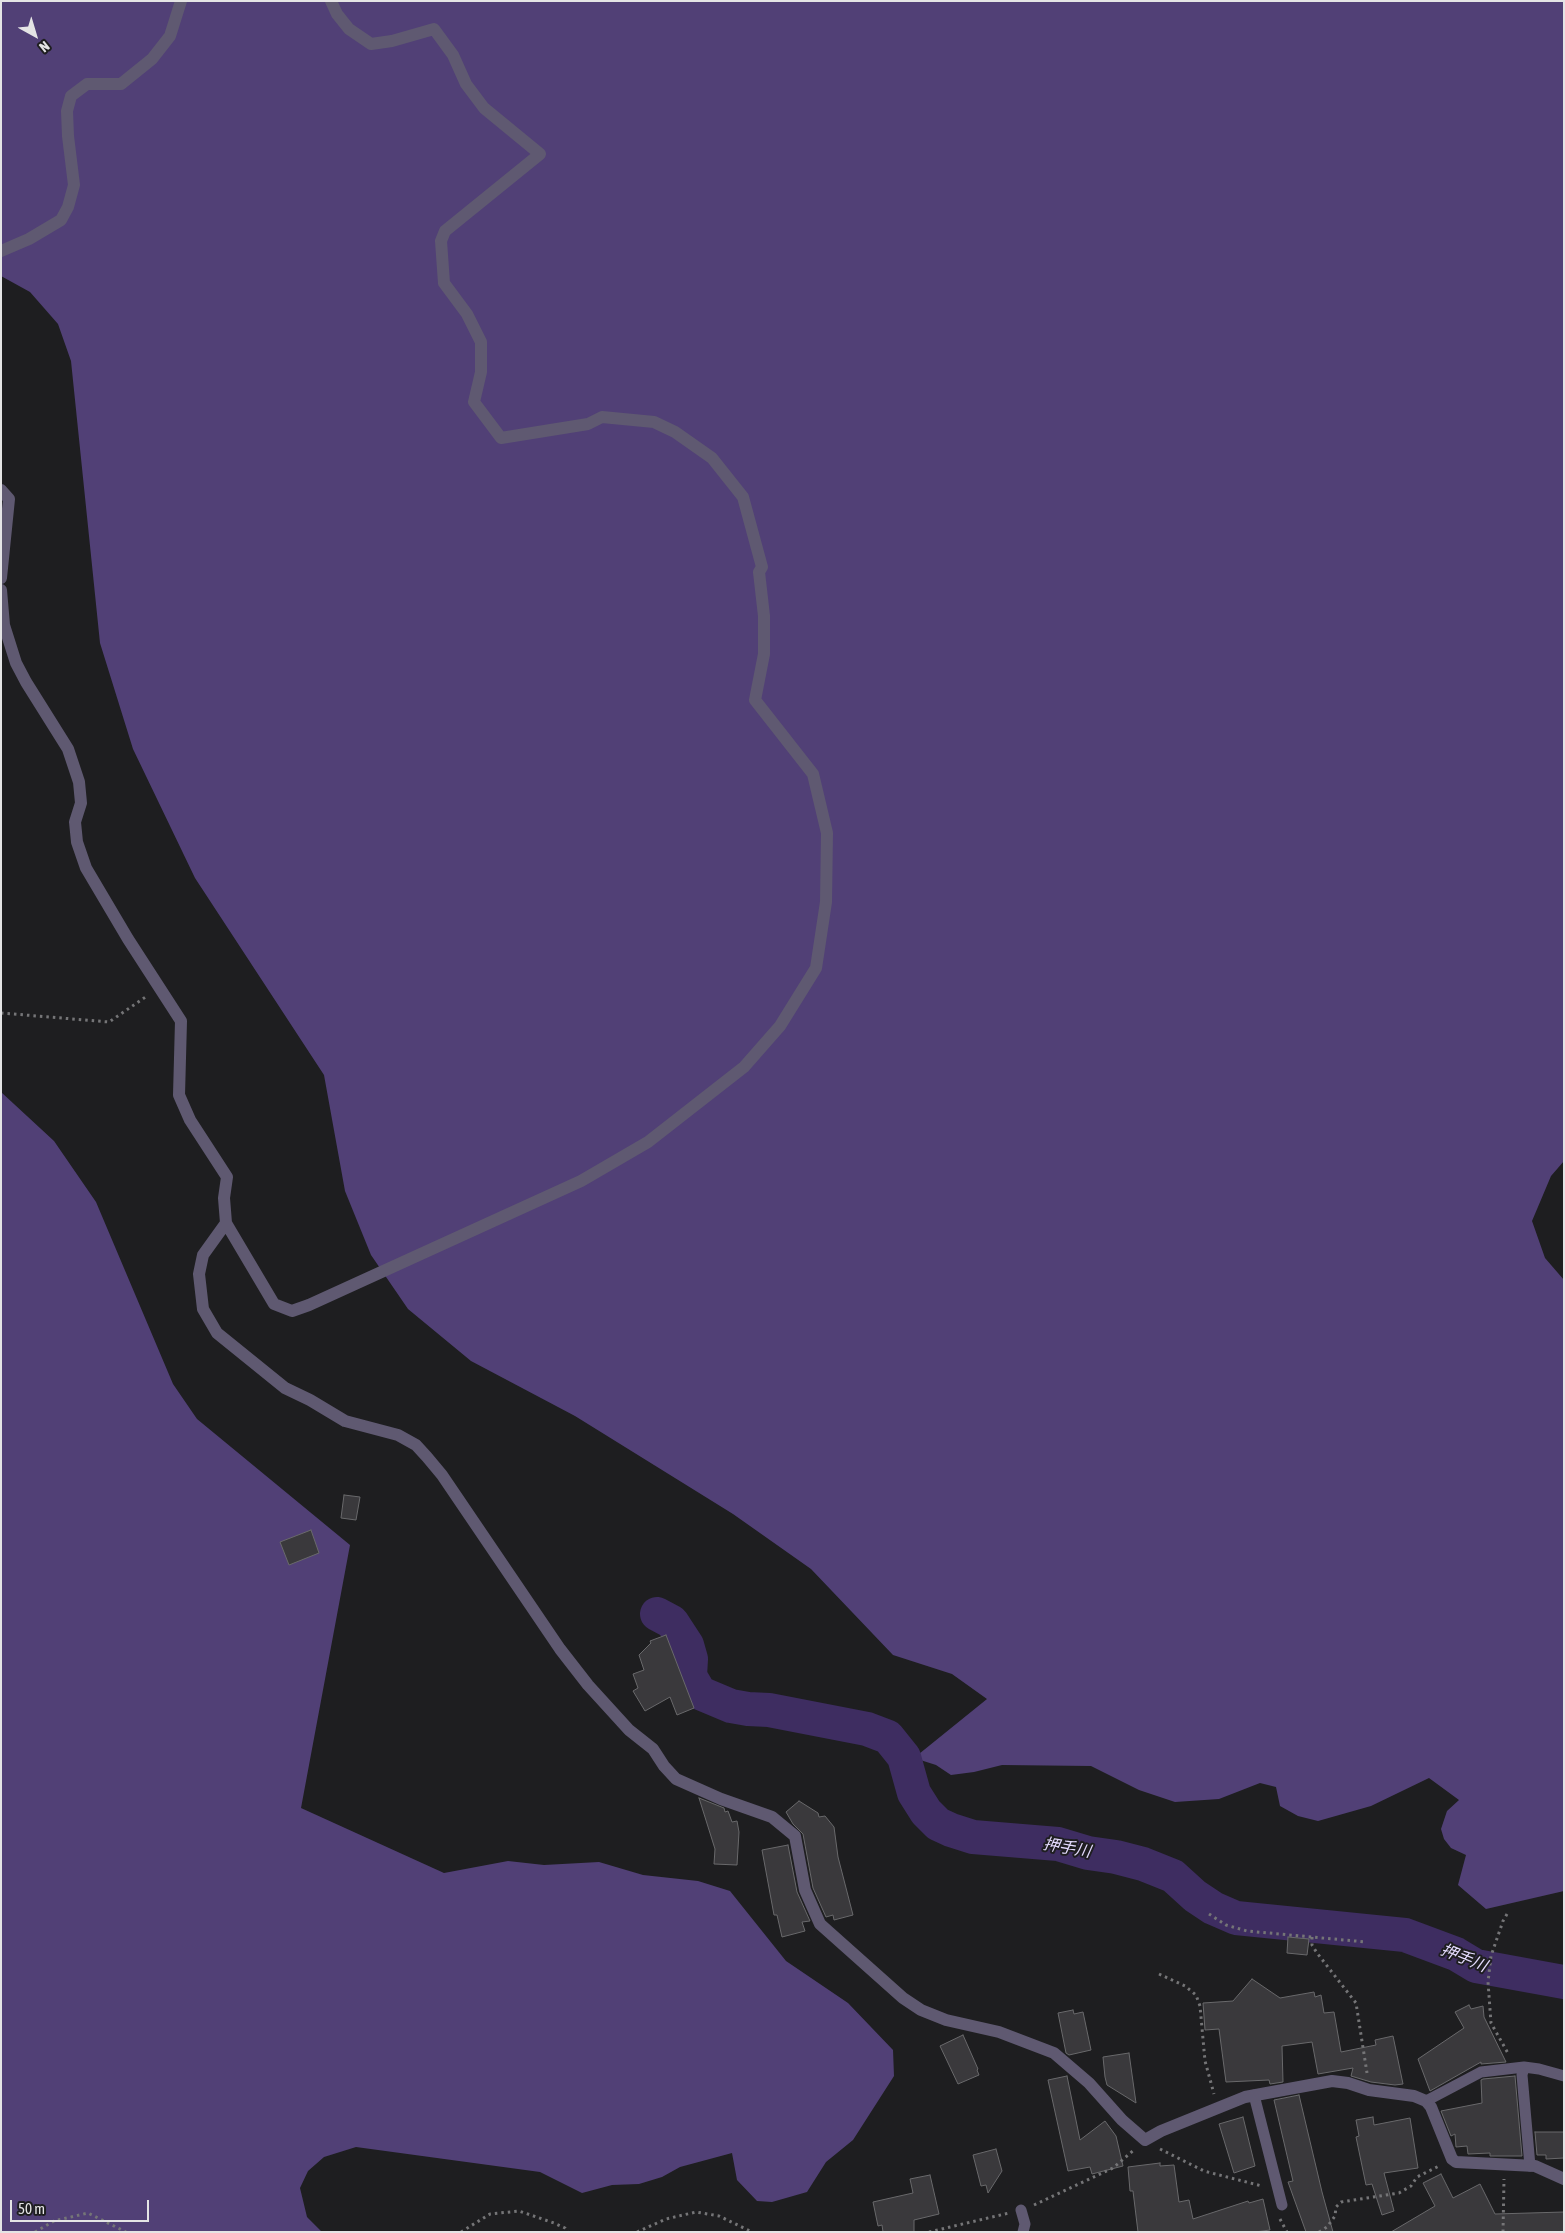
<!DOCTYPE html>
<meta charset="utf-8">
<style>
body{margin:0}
#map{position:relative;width:1565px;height:2233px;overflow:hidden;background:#1e1e20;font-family:"Asap Condensed",sans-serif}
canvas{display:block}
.frame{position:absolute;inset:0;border:2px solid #e4e4e5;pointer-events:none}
.north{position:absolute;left:10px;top:10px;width:50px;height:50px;-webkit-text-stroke:4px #1e1e20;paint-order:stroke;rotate:141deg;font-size:14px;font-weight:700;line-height:20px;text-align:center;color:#e4e4e5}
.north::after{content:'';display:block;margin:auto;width:18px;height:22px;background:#e4e4e5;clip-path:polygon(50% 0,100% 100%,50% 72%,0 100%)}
.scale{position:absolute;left:10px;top:2200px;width:139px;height:22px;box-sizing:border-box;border:2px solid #e4e4e5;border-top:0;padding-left:6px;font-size:15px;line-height:18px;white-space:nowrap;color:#e4e4e5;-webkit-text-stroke:4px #1e1e20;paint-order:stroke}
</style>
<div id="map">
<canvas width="1565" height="2233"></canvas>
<div class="frame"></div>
<div class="north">N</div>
<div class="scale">50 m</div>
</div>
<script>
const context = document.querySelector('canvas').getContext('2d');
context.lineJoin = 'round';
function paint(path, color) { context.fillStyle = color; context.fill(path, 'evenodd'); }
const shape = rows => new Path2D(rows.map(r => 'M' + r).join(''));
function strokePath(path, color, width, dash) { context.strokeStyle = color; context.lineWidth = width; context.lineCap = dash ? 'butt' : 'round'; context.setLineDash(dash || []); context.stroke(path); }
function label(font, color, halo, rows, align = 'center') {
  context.font = font + ' "Asap Condensed","Noto Sans JP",sans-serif'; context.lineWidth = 4; context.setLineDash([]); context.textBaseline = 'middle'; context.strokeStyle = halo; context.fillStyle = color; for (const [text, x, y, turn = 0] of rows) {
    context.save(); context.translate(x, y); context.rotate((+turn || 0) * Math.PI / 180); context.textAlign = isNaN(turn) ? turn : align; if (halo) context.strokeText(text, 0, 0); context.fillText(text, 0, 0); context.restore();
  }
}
paint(shape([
 [1,1,1564,1,1564,1161,1551,1176,1532,1221,1545,1258,1564,1280,1564,1891,1486,1909,1458,1885,1466,1855,1451,1848,1444,1839,1441,1829,1447,1811,1459,1800,1429,1778,1371,1806,1318,1821,1298,1816,1280,1806,1276,1787,1260,1783,1219,1799,1175,1802,1139,1790,1091,1766,1002,1765,974,1772,951,1775,936,1765,914,1758,987,1699,952,1674,893,1655,811,1569,733,1514,575,1416,471,1361,408,1309,371,1255,345,1191,324,1075,195,878,133,749,100,643,71,361,58,324,30,292,1,276],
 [1,1092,54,1141,96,1202,173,1384,197,1419,350,1545,301,1808,444,1873,508,1861,544,1865,599,1862,643,1875,698,1881,730,1891,786,1961,848,2003,893,2050,894,2076,853,2140,826,2162,807,2192,772,2202,757,2201,737,2180,732,2153,680,2167,662,2177,639,2184,612,2185,582,2193,540,2172,356,2147,324,2157,308,2171,300,2188,307,2217,322,2232,1,2232]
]), '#514076');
strokePath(shape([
 [657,1614,672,1622,687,1645,691,1659,690,1676,700,1693,731,1706,748,1709,769,1710,867,1729,888,1737,904,1757,914,1793,926,1812,938,1824,951,1830,973,1837,1058,1844,1088,1853,1116,1857,1143,1864,1173,1876,1195,1896,1213,1908,1236,1918,1405,1935,1456,1954,1476,1966,1564,1982]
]), '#3e2d61', 34);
const building = shape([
 [344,1495,360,1497,356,1520,341,1518,344,1495],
 [311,1530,319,1553,289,1565,280,1542,311,1530],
 [666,1635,694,1708,677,1715,670,1697,645,1711,633,1691,638,1688,633,1674,644,1670,639,1655,651,1643,650,1641,666,1635],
 [699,1798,724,1808,725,1812,728,1811,732,1822,737,1821,739,1832,737,1865,714,1864,715,1849,699,1798],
 [799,1801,818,1813,819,1817,825,1816,834,1827,838,1857,853,1915,834,1920,833,1915,826,1917,813,1888,803,1834,793,1824,786,1812,799,1801],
 [788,1845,797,1892,810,1921,802,1922,805,1931,782,1937,777,1915,774,1915,762,1850,788,1845],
 [1288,1937,1309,1939,1307,1955,1287,1953,1288,1937],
 [1252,1979,1280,1998,1314,1992,1315,1997,1321,1995,1324,2013,1334,2012,1341,2052,1376,2045,1375,2040,1393,2036,1403,2084,1395,2085,1371,2082,1351,2076,1353,2068,1318,2074,1312,2042,1282,2046,1283,2082,1270,2084,1269,2080,1226,2082,1219,2029,1205,2030,1203,2003,1233,2001,1252,1979],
 [1469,2005,1471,2009,1483,2006,1484,2017,1506,2062,1481,2064,1481,2062,1430,2091,1418,2059,1464,2028,1455,2012,1469,2005],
 [1073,2010,1074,2014,1083,2012,1091,2050,1069,2055,1066,2053,1058,2013,1073,2010],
 [963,2035,978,2069,977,2070,979,2075,958,2084,940,2046,963,2035],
 [1129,2053,1136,2103,1107,2085,1105,2077,1103,2057,1129,2053],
 [1067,2076,1080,2140,1105,2121,1116,2136,1123,2166,1092,2174,1090,2167,1068,2171,1048,2080,1067,2076],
 [1515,2076,1522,2156,1490,2156,1490,2153,1468,2154,1467,2146,1456,2147,1455,2134,1451,2136,1441,2111,1482,2103,1481,2080,1483,2079,1515,2076],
 [1299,2095,1322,2192,1333,2232,1306,2232,1288,2182,1293,2181,1274,2100,1299,2095],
 [1243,2117,1255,2166,1234,2173,1219,2124,1243,2117],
 [1373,2117,1374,2125,1410,2118,1418,2168,1384,2173,1394,2211,1382,2215,1372,2184,1366,2185,1356,2137,1359,2136,1356,2120,1373,2117],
 [1535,2132,1564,2132,1564,2158,1546,2159,1546,2155,1537,2155,1535,2132],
 [996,2149,1002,2171,988,2193,986,2185,981,2186,973,2155,996,2149],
 [1160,2163,1160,2166,1174,2165,1179,2202,1189,2200,1193,2219,1248,2201,1249,2203,1263,2199,1270,2230,1255,2232,1138,2232,1133,2191,1130,2191,1128,2167,1160,2163],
 [1441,2174,1453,2198,1480,2184,1495,2214,1564,2212,1564,2232,1391,2232,1435,2206,1423,2183,1441,2174],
 [930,2175,939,2214,914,2220,914,2232,883,2232,882,2225,878,2226,873,2202,913,2193,910,2179,930,2175]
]);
paint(building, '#3a393c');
strokePath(building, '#69696b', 1);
strokePath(shape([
 [1,1013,109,1022,147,996],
 [1209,1914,1226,1925,1247,1931,1366,1942],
 [1507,1914,1503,1921,1491,1956,1488,1982,1491,2023,1509,2055],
 [1312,1937,1312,1945,1317,1953,1356,2003,1367,2073],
 [1159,1974,1185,1986,1196,1995,1200,2006,1205,2061,1214,2094],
 [1160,2149,1204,2171,1262,2186],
 [1034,2205,1113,2168,1135,2149],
 [1280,2219,1287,2232],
 [35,2232,54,2221,88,2213,126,2232],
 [461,2232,490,2214,519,2211,554,2223,565,2228,568,2232],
 [637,2232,666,2219,696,2212,719,2216,752,2232],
 [929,2232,1009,2213],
 [1319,2232,1327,2227,1335,2216,1336,2207,1341,2202,1399,2193,1411,2186,1417,2177,1439,2166],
 [1503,2232,1504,2179]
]), '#757577', 3, [2.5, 4]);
strokePath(shape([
 [1524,2067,1522,2075,1530,2166],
 [1254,2095,1282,2205],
 [1426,2101,1481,2072,1524,2067,1539,2069,1564,2076],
 [1021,2210,1025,2224,1023,2232]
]), '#5f5971', 11);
strokePath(shape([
 [1,251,29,239,61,220,68,207,74,185,68,136,67,111,71,96,87,84,121,84,152,59,170,36,181,1],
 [1,490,9,499,1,578],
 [1,590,4,625,16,663,26,682,68,749,79,782,81,803,75,822,77,842,86,868,128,939,181,1021,179,1095,190,1120,227,1177,224,1198,226,1223,274,1304,292,1311,309,1305,581,1181,648,1142,744,1067,780,1026,816,968,826,902,827,833,813,774,755,700,764,654,764,616,759,572,762,567,743,497,712,458,675,432,654,422,602,417,588,424,501,438,474,402,481,372,481,342,467,314,444,283,441,241,445,231,540,154,484,108,466,84,453,55,434,29,392,41,371,44,349,29,337,14,331,1],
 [226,1223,203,1255,199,1274,203,1309,217,1333,285,1388,310,1400,345,1421,398,1435,416,1445,427,1457,442,1475,560,1649,588,1685,629,1730,653,1749,664,1766,676,1779,721,1799,772,1817,795,1836,805,1890,820,1924,903,1998,921,2010,946,2020,999,2032,1054,2053,1089,2083,1122,2120,1145,2140,1161,2131,1245,2097,1332,2081,1348,2083,1369,2090,1414,2096,1426,2101,1431,2107,1452,2159,1456,2162,1535,2166,1564,2179]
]), '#5f5971', 12);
label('italic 16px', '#e4dbfe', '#1e1e20', [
 ["押手川",1067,1848,10],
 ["押手川",1464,1958,22]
]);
</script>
